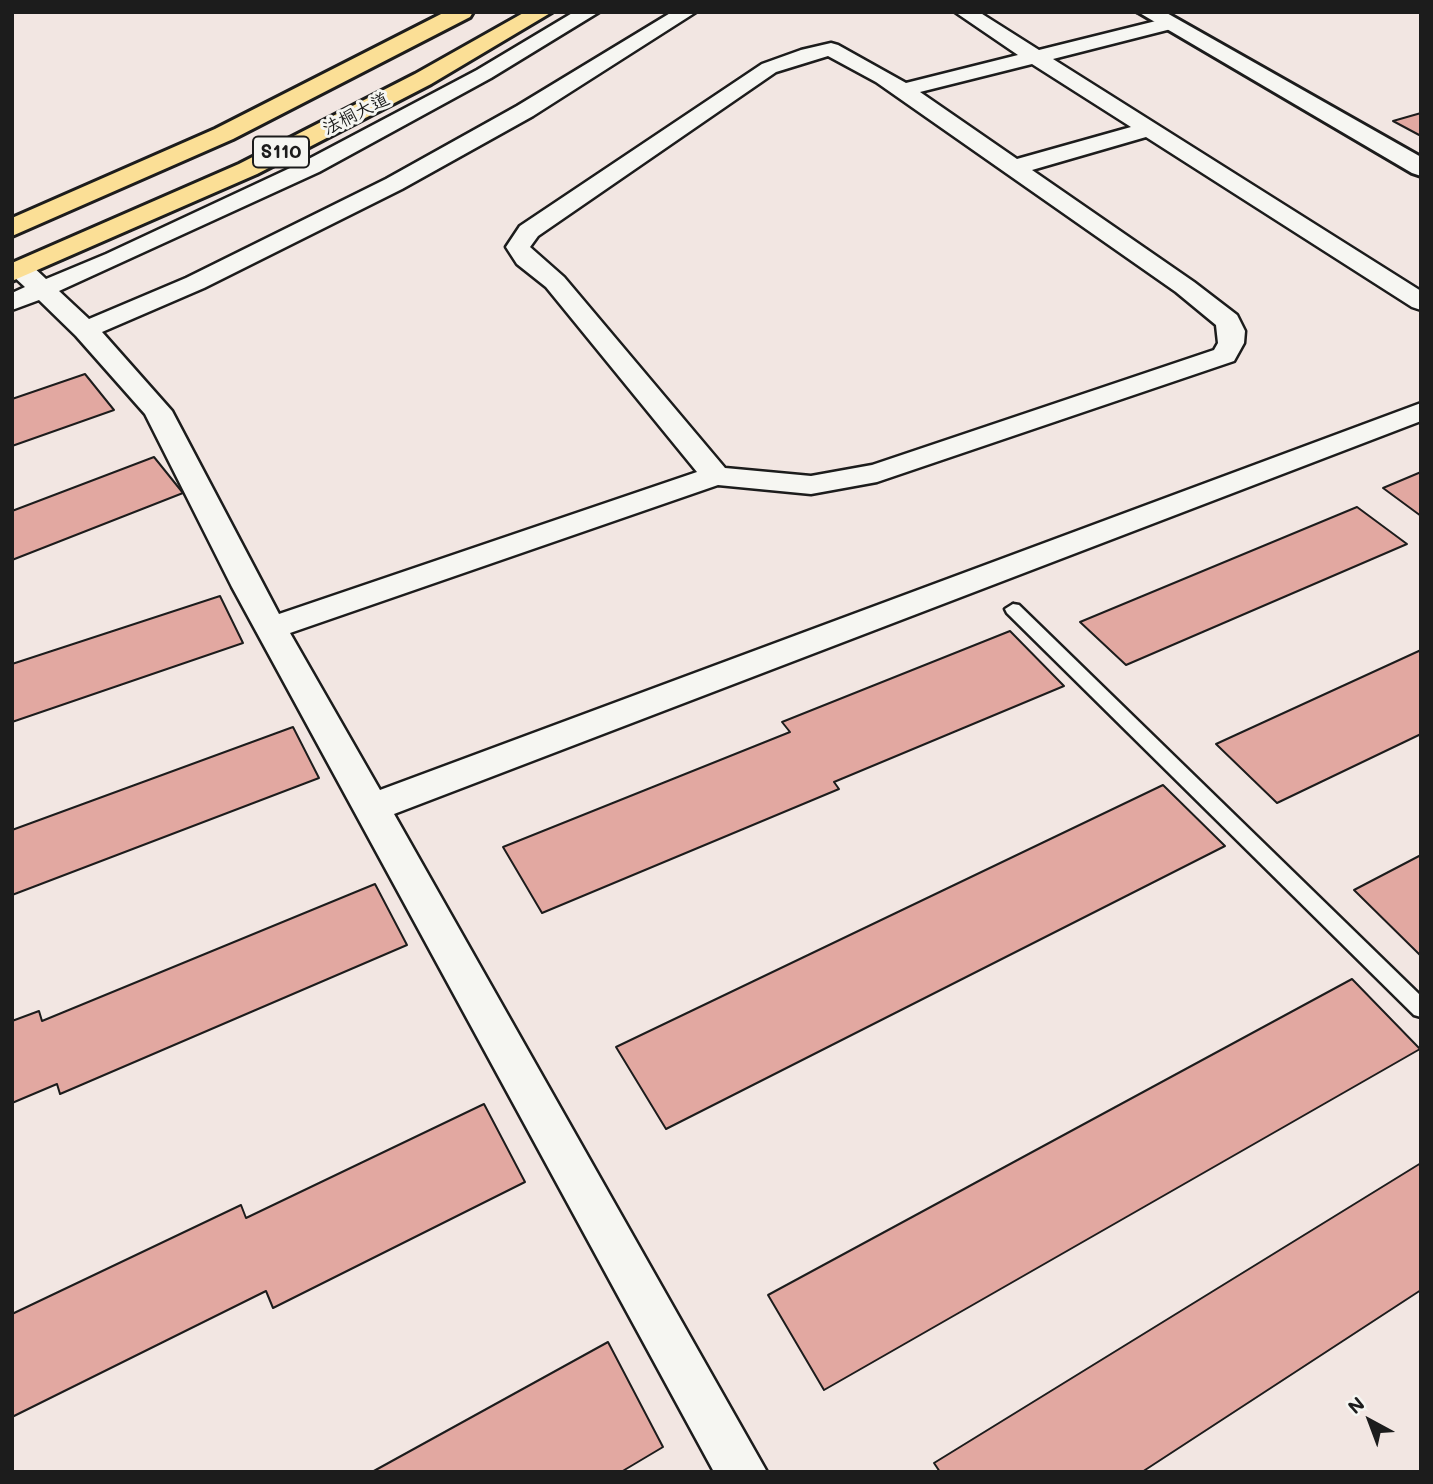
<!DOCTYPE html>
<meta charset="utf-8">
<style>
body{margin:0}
#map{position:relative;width:1433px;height:1484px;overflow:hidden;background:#f2e6e2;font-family:Mali,sans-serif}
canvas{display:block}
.frame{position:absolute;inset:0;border:14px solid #1c1c1c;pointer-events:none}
.north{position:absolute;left:1335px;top:1386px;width:70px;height:70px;-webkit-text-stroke:5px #f6f6f2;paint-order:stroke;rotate:319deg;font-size:19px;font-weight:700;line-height:28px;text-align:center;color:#1c1c1c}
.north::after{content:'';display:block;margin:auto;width:24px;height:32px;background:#1c1c1c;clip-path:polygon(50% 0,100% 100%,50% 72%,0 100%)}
</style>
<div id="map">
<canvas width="1433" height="1484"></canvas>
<div class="frame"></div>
<div class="north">N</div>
</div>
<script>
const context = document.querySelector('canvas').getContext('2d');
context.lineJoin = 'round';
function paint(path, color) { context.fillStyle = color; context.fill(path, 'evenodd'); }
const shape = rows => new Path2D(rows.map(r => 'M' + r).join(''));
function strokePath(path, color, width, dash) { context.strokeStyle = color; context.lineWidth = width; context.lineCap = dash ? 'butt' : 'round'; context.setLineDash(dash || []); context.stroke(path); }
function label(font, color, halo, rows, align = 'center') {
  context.font = font + ' Mali,"LXGW WenKai TC",sans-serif'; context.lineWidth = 6; context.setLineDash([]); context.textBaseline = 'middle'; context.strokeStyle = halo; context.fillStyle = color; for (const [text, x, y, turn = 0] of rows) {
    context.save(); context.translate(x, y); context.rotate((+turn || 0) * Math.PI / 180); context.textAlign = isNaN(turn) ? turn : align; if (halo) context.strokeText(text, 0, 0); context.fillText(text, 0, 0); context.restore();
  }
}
const building = shape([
 [1421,113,1421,136,1393,121,1421,113],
 [85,374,114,410,12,446,12,399,85,374],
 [154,457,183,493,12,560,12,511,154,457],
 [1421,472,1421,516,1383,488,1421,472],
 [1357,507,1407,544,1126,665,1080,622,1357,507],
 [220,596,243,643,12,722,12,664,220,596],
 [1010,631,1064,686,834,782,839,789,542,913,503,847,790,732,782,722,1010,631],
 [1421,650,1421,734,1277,803,1216,744,1421,650],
 [293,727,319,778,12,895,12,830,293,727],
 [1163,785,1225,846,666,1129,616,1047,1163,785],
 [1421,855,1421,956,1354,890,1421,855],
 [375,884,407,945,60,1094,57,1084,12,1103,12,1021,39,1011,42,1021,375,884],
 [1352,979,1420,1049,824,1390,768,1295,1352,979],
 [484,1104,525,1182,273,1308,266,1291,12,1417,12,1314,241,1205,246,1218,484,1104],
 [1421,1163,1421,1290,1142,1472,940,1472,934,1463,1421,1163],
 [608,1342,663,1447,621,1472,372,1472,608,1342]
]);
paint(building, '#e2a8a1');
strokePath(building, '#1c1c1c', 2);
const service = shape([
 [1013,604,1019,605,1421,996,1421,1017,1414,1015,1007,613,1005,609,1013,604]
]);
const minor = shape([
 [574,12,599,12,491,78,319,172,59,291,89,319,186,278,386,179,517,106,672,12,696,12,533,116,402,189,204,288,102,332,172,411,279,614,697,472,546,287,517,264,506,247,520,226,762,64,801,50,831,43,838,45,906,83,1018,55,955,12,979,12,1039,50,1168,18,1175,20,1178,24,1175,28,1053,59,1421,291,1421,310,1412,307,1146,137,1032,170,1194,282,1237,315,1245,331,1244,343,1234,361,877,482,811,494,718,485,290,633,380,790,1421,403,1421,421,394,814,767,1472,714,1472,232,587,145,414,76,336,39,300,12,310,12,293,25,287,12,275,12,264,30,264,46,279,106,254,303,162,477,70,574,12],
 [828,56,876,82,1176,292,1216,325,1218,343,1214,350,872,465,811,476,725,468,564,277,530,247,538,236,776,72,828,56],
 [1032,64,1131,127,1017,159,920,92,1032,64]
]);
const tertiary = shape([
 [1138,12,1165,12,1421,157,1421,176,1412,173,1138,12]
]);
const primary = shape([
 [445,12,473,12,470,17,233,139,12,236,12,218,215,129,445,12],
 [525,12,552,12,431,84,257,174,12,281,12,263,239,164,415,74,525,12]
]);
strokePath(service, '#1c1c1c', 5);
strokePath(minor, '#1c1c1c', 5);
strokePath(tertiary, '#1c1c1c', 6);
strokePath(primary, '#1c1c1c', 6);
paint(service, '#f6f6f2');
paint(minor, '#f6f6f2');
paint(tertiary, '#f6f6f2');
paint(primary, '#fbdf96');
label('18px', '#1c1c1c', '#f6f6f2', [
 ["法桐大道",356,114,-27]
]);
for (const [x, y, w] of [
 [281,152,56]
]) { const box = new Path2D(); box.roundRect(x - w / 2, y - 15.5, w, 31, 5); context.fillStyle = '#f6f6f2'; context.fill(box); strokePath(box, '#1c1c1c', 2); }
label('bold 19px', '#1c1c1c', null, [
 ["S110",281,152]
]);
</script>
